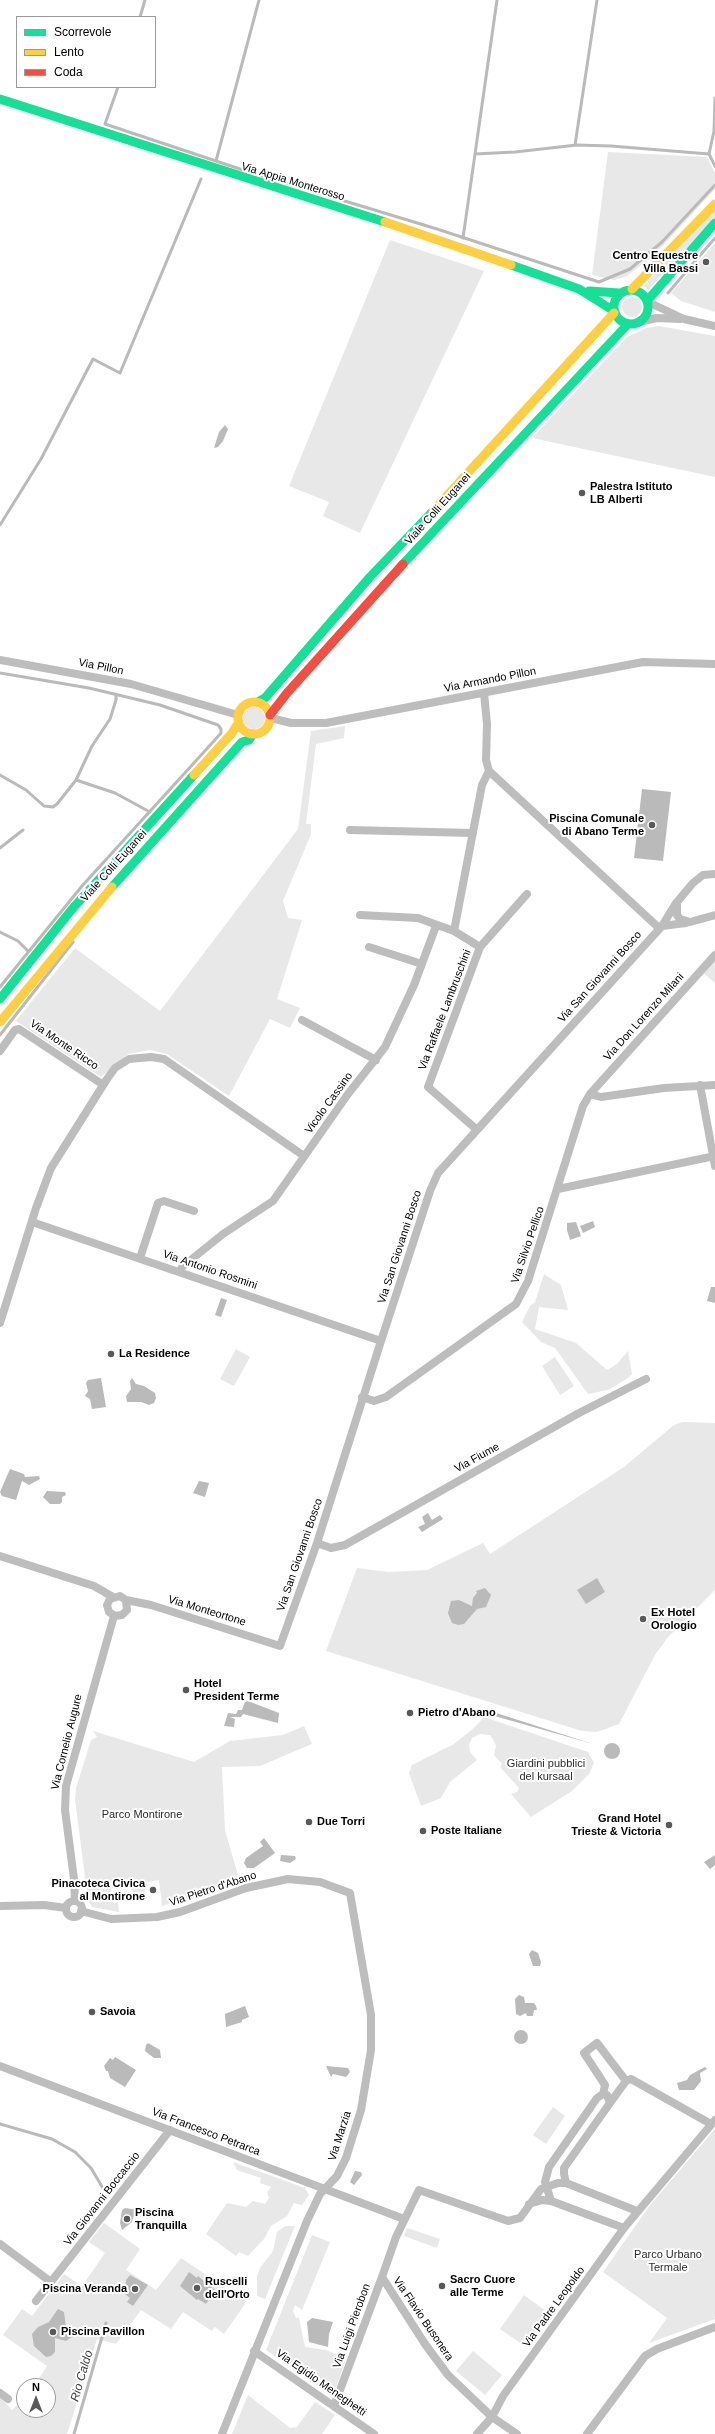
<!DOCTYPE html>
<style>
body{margin:0}
#map{position:relative;width:715px;height:2434px;overflow:hidden;background:#fff;font-family:Helvetica,sans-serif}
canvas{display:block}
.legend{position:absolute;left:16px;top:16px;width:140px;height:72px;box-sizing:border-box;background:#fff;border:1px solid #999;margin:0;padding:5px 7px;list-style:none;font-size:12px;color:#000}
.legend li{display:flex;align-items:center;gap:8px;height:20px}
.legend b{width:20px;border:1px solid #999}
.north{position:absolute;left:16px;top:2378px;width:40px;height:40px;box-sizing:border-box;background:#fff;border:1px solid #999;border-radius:50%;rotate:0deg;font-size:11px;font-weight:700;line-height:16px;text-align:center;color:#000}
.north::after{content:'';display:block;margin:auto;width:14px;height:18px;background:#595959;clip-path:polygon(50% 0,100% 100%,50% 72%,0 100%)}
</style>
<div id="map">
<canvas width="715" height="2434"></canvas>
<ul class="legend">
<li><b style="height:5px;background:#16e098"></b>Scorrevole</li>
<li><b style="height:5px;background:#ffcf43"></b>Lento</li>
<li><b style="height:5px;background:#f24e42"></b>Coda</li>
</ul>
<div class="north">N</div>
</div>
<script>
const context = document.querySelector('canvas').getContext('2d');
context.lineJoin = 'round';
function paint(path, color) { context.fillStyle = color; context.fill(path, 'evenodd'); }
const shape = rows => new Path2D(rows.map(r => 'M' + r).join(''));
function strokePath(path, color, width, dash) { context.strokeStyle = color; context.lineWidth = width; context.lineCap = dash ? 'butt' : 'round'; context.setLineDash(dash || []); context.stroke(path); }
function label(font, color, halo, rows, align = 'center') {
  context.font = font + ' Helvetica,sans-serif'; context.lineWidth = 4; context.setLineDash([]); context.textBaseline = 'middle'; context.strokeStyle = halo; context.fillStyle = color; for (const [text, x, y, turn = 0] of rows) {
    context.save(); context.translate(x, y); context.rotate((+turn || 0) * Math.PI / 180); context.textAlign = isNaN(turn) ? turn : align; if (halo) context.strokeText(text, 0, 0); context.fillText(text, 0, 0); context.restore();
  }
}
paint(shape([
 [608,152,707,157,715,173,715,189,670,238,650,259,625,277,614,280,592,275],
 [715,208,715,218,648,290,644,286],
 [390,240,484,271,360,533,323,516,329,502,289,486],
 [715,243,715,312,681,301,671,293],
 '622 307a10 10 0 1 1 20 0a10 10 0 1 1-20 0Z',
 [659,326,715,336,715,477,532,438,627,337,646,328],
 '243 718a11 11 0 1 1 22 0a11 11 0 1 1-22 0Z',
 [345,726,344,738,316,744,306,824,311,824,311,834,283,901,288,918,302,920,277,999,300,1008,290,1028,270,1019,229,1096,167,1054,150,1050,128,1054,101,1077,16,1021,75,948,160,1011,298,829,311,731],
 [715,961,715,983,703,973],
 [544,1274,561,1285,568,1310,539,1307,535,1329,576,1343,607,1370,617,1364,628,1351,632,1374,628,1378,608,1390,588,1394,555,1348,541,1342,522,1322,530,1306,535,1302],
 [236,1349,250,1357,234,1386,220,1379],
 [555,1357,574,1386,560,1395,542,1366],
 [683,1422,715,1423,715,1590,668,1637,655,1655,619,1724,597,1732,582,1731,326,1651,357,1568,388,1572,427,1570,483,1543,490,1554,624,1467,674,1425],
 [484,1717,588,1752,594,1763,589,1774,572,1791,531,1817,511,1794,517,1792,519,1788,500,1767,502,1764,494,1755,496,1746,493,1739,490,1735,480,1734,472,1738,469,1745,470,1752,477,1760,450,1782,441,1798,421,1806,409,1773,412,1765,454,1744,474,1728],
 [304,1726,312,1744,260,1766,222,1767,225,1830,239,1879,231,1878,229,1884,162,1906,159,1880,144,1883,146,1899,133,1900,131,1885,111,1888,113,1903,118,1902,119,1912,92,1907,88,1899,75,1800,76,1788,91,1740,97,1737,93,1731,194,1762,230,1741,283,1735],
 [553,2107,565,2116,546,2144,533,2135],
 [715,2129,715,2319,649,2343,667,2318,603,2272,650,2205],
 [233,2162,305,2188,309,2195,302,2205,294,2203,287,2216,271,2226,264,2239,248,2256,239,2252,236,2256,206,2234,227,2203,246,2207,253,2201,265,2204,269,2198,267,2192,271,2187,260,2183,261,2178,237,2170],
 [104,2223,140,2249,126,2270,156,2290,181,2258,233,2293,239,2294,242,2290,250,2293,245,2304,224,2334,215,2327,212,2331,183,2312,171,2329,141,2310,116,2344,97,2339,67,2434,0,2434,0,2397,12,2410,24,2399,24,2410,48,2410,48,2386,34,2386,47,2366,3,2335,22,2309,32,2316,64,2274,82,2286,105,2253,89,2242],
 [285,2226,295,2226,265,2299,257,2296,257,2276,260,2268,273,2251,277,2232],
 [407,2228,440,2239,437,2248,404,2236],
 [312,2235,330,2242,302,2310,295,2305,293,2311,296,2318,299,2318,305,2347,326,2350,346,2359,334,2393,330,2394,266,2350],
 [524,2295,550,2314,526,2347,500,2329],
 [473,2351,502,2375,485,2395,456,2371],
 [248,2395,290,2428,297,2427,315,2402,335,2415,322,2434,232,2434]
]), '#e8e8e8');
paint(shape([
 [225,425,228,429,223,441,218,447,214,448,219,432],
 [642,789,671,792,663,861,634,858],
 [593,1221,595,1227,583,1233,580,1226],
 [576,1222,581,1236,570,1240,567,1230,567,1223],
 [711,1287,715,1287,715,1303,707,1301],
 [221,1298,227,1300,221,1317,215,1315],
 [101,1378,106,1407,92,1409,90,1399,85,1396,88,1391,86,1383,88,1380],
 [132,1378,136,1384,144,1386,155,1393,156,1398,154,1403,149,1405,141,1402,127,1402,126,1396,131,1389,130,1381],
 [10,1469,24,1474,25,1477,39,1476,40,1479,29,1485,22,1481,16,1500,2,1496,0,1492],
 [199,1481,209,1483,205,1497,193,1493],
 [47,1491,65,1492,66,1495,62,1497,62,1502,60,1504,50,1504,43,1497],
 [428,1513,432,1520,440,1515,443,1519,422,1532,418,1527,425,1524,422,1517],
 [597,1578,605,1592,586,1604,577,1590],
 [485,1588,491,1595,486,1607,477,1609,464,1624,458,1625,452,1623,448,1613,451,1601,459,1600,472,1606,473,1598,477,1593,476,1591],
 [248,1701,279,1713,278,1723,243,1714,241,1717,230,1717,235,1719,234,1727,224,1726,228,1713,236,1714,238,1710,242,1710,245,1702],
 [484,1710,487,1710,593,1744,491,1715,485,1713],
 '604 1751a8 8 0 1 1 16 0a8 8 0 1 1-16 0Z',
 [264,1838,275,1853,254,1868,247,1868,244,1863,246,1858,263,1846,260,1842],
 [281,1855,295,1856,296,1859,290,1863,280,1861],
 [715,1855,715,1865,710,1869,704,1862],
 [532,1950,538,1953,541,1962,540,1966,533,1966,529,1954],
 [519,1995,524,1997,525,2003,534,2003,536,2006,537,2010,534,2010,533,2016,527,2016,526,2013,520,2016,516,2014,515,1999],
 [245,2006,249,2017,242,2020,242,2022,226,2027,225,2014],
 '514 2037a7 7 0 1 1 14 0a7 7 0 1 1-14 0Z',
 [148,2043,160,2050,161,2058,154,2058,145,2051,146,2045],
 [115,2057,136,2070,125,2087,110,2078,108,2071,106,2071,104,2066,110,2058,113,2060],
 [326,2066,348,2068,350,2072,346,2077,333,2074,331,2077],
 [705,2067,707,2069,700,2073,701,2081,694,2090,679,2090,677,2083,687,2080,690,2075],
 [355,2171,361,2172,362,2175,354,2185,350,2182],
 [125,2208,139,2210,135,2212,132,2222,122,2230,120,2223,122,2210],
 [189,2272,197,2278,198,2276,215,2290,206,2304,198,2299,197,2300,180,2286],
 [130,2275,148,2285,133,2306,127,2302,130,2298,125,2294,126,2280],
 [58,2309,64,2312,66,2327,75,2328,75,2335,66,2341,55,2338,55,2352,51,2356,46,2357,34,2346,32,2334,38,2327,49,2322],
 [312,2318,333,2322,329,2334,328,2347,309,2342,307,2322]
]), '#bababa');
strokePath(shape([
 [140,17,145,0],
 [118,87,105,124,246,171,437,229,599,282,630,269,662,242,715,185],
 [575,145,597,0],
 [475,154,497,0],
 [709,154,714,131,715,98],
 [216,161,259,0],
 [463,238,475,154,515,152,577,145,611,146,709,154,715,166],
 [668,293,715,238],
 [0,525,41,459,93,359,120,373,201,179],
 [0,673,89,688,160,705,218,725,221,729,221,733,213,742,82,886,0,987],
 [0,775,26,790,44,806,53,807,57,804,76,780,92,746,110,719,116,700,116,694],
 [76,780,115,793,150,812],
 [0,848,23,830],
 [0,932,18,941,28,951],
 [0,1035,73,942],
 [0,2124,52,2139,75,2152,91,2168,104,2190],
 [74,2434,106,2323]
]), '#bababa', 3);
strokePath(shape([
 [648,302,684,319,715,326],
 [639,322,657,318,680,319],
 [0,660,131,684,238,715],
 [484,693,487,724,486,760,489,771,659,928],
 [271,718,291,723,326,723,643,662,715,664],
 [350,830,473,833],
 [715,874,703,875,693,883,677,902,677,915,680,919,690,922,715,915],
 [676,903,662,926,686,923],
 [360,915,418,918,454,931,480,947],
 [454,931,482,785,489,771],
 [369,947,422,964],
 [302,1020,376,1060],
 [0,1051,15,1030,19,1029,102,1084],
 [700,1085,715,1166],
 [590,1094,601,1097,664,1088,715,1085],
 [476,1129,428,1087,480,947,527,894],
 [558,1189,715,1156],
 [32,1222,381,1341],
 [140,1258,158,1203,164,1201,194,1211],
 [180,1272,182,1267,223,1234,273,1201,348,1094,385,1047,414,985,436,926],
 [0,1323,36,1208,51,1168,107,1079,115,1068,129,1059,151,1057,164,1059,304,1156],
 [362,1397,374,1401,386,1397,516,1304,528,1281,583,1106,590,1094,715,955],
 [317,1543,331,1548,345,1545,579,1413,646,1379],
 [0,1556,94,1586,113,1597],
 [126,1600,127,1610,122,1615,115,1616,109,1612,107,1605,110,1599,120,1596,126,1600,151,1605,280,1646,317,1543,381,1341,430,1191,438,1173,662,926],
 '66 1909a8 8 0 1 1 16 0a8 8 0 1 1-16 0Z',
 [75,1901,74,1879,65,1810,66,1786,114,1616],
 [0,1906,44,1905,66,1908],
 [81,1911,111,1919,157,1917,180,1912,246,1888,288,1879,320,1882,350,1893,371,2015,371,2050,361,2110,346,2158,337,2176,320,2194,307,2221,222,2434],
 [0,2066,404,2219],
 [603,2094,605,2085,584,2053,597,2043,626,2081],
 [610,2103,626,2081,631,2079,711,2124],
 [551,2201,545,2182,549,2167,597,2098,603,2094,607,2095,610,2103,564,2168,564,2174,566,2183],
 [529,2204,542,2200,551,2201,624,2228],
 [0,2244,51,2282],
 [36,2301,170,2130],
 [254,2351,374,2434],
 [0,2393,8,2399],
 [334,2406,382,2277],
 [477,2434,492,2417,503,2396,624,2228,715,2120],
 [517,2434,492,2417,448,2375,425,2344,382,2277,396,2237,419,2190,508,2221,520,2218,541,2189,558,2183,566,2183,637,2211],
 [587,2434,645,2356,657,2349,715,2327]
]), '#bdbdbd', 8);
strokePath(shape([
 [0,99,385,222],
 [511,265,579,289,614,311],
 '614 307a17 17 0 1 1 34 0a17 17 0 1 1-34 0Z',
 [589,291,619,293],
 [647,301,715,223],
 [403,564,628,324],
 [258,702,265,698,370,577,433,511],
 [112,887,242,742,249,740,253,734],
 [0,999,73,908,194,775]
]), '#16e098', 9);
strokePath(shape([
 [385,222,511,265],
 [632,289,715,204],
 [433,511,614,313],
 '238 718a16 16 0 1 1 32 0a16 16 0 1 1-32 0Z',
 [194,775,232,733,239,722],
 [0,1022,112,887]
]), '#ffcf43', 9);
strokePath(shape([
 [270,715,287,693,403,564]
]), '#f24e42', 9);
for (const [x, y, r, color] of [
 [706,262,4,"#595959"],
 [582,493,4,"#595959"],
 [652,825,4,"#595959"],
 [111,1354,4,"#595959"],
 [643,1619,4,"#595959"],
 [186,1690,4,"#595959"],
 [410,1713,4,"#595959"],
 [309,1822,4,"#595959"],
 [669,1825,4,"#595959"],
 [423,1831,4,"#595959"],
 [153,1890,4,"#595959"],
 [92,2012,4,"#595959"],
 [127,2219,4,"#595959"],
 [442,2286,4,"#595959"],
 [197,2288,4,"#595959"],
 [135,2289,4,"#595959"],
 [53,2332,4,"#595959"]
]) { const dot = new Path2D(); dot.arc(x, y, r, 0, 2 * Math.PI); context.fillStyle = color; context.fill(dot); strokePath(dot, '#fff', 1.5); }
label('11px', '#000', '#fff', [
 ["Via Appia Monterosso",293,182,17],
 ["Viale Colli Euganei",438,509,-48],
 ["Via Pillon",101,667,11],
 ["Via Armando Pillon",490,680,-11],
 ["Viale Colli Euganei",114,866,-48],
 ["Via San Giovanni Bosco",600,977,-48],
 ["Via Raffaele Lambruschini",445,1010,-69],
 ["Via Don Lorenzo Milani",644,1017,-48],
 ["Via Monte Ricco",64,1045,34],
 ["Vicolo Cassino",329,1103,-54],
 ["Via Silvio Pellico",528,1245,-71],
 ["Via San Giovanni Bosco",400,1247,-72],
 ["Via Antonio Rosmini",210,1270,19],
 ["Via Fiume",477,1458,-29],
 ["Via San Giovanni Bosco",300,1555,-71],
 ["Via Monteortone",207,1611,17],
 ["Via Cornelio Augure",67,1742,-76],
 ["Via Pietro d'Abano",213,1889,-18],
 ["Via Francesco Petrarca",206,2132,21],
 ["Via Marzia",340,2136,-72],
 ["Via Giovanni Boccaccio",102,2199,-52],
 ["Via Padre Leopoldo",554,2307,-54],
 ["Via Flavio Busonera",423,2319,56],
 ["Via Luigi Pierobon",352,2326,-70],
 ["Via Egidio Meneghetti",321,2383,35]
]);
label('bold 11px', '#000', '#fff', [
 ["Centro Equestre",698,256,"right"],
 ["Villa Bassi",698,269,"right"],
 ["Palestra Istituto",590,487],
 ["LB Alberti",590,500],
 ["Piscina Comunale",644,819,"right"],
 ["di Abano Terme",644,832,"right"],
 ["La Residence",119,1354],
 ["Ex Hotel",651,1613],
 ["Orologio",651,1626],
 ["Hotel",194,1684],
 ["President Terme",194,1697],
 ["Pietro d'Abano",418,1713],
 ["Grand Hotel",661,1819,"right"],
 ["Trieste & Victoria",661,1832,"right"],
 ["Due Torri",317,1822],
 ["Poste Italiane",431,1831],
 ["Pinacoteca Civica",145,1884,"right"],
 ["al Montirone",145,1897,"right"],
 ["Savoia",100,2012],
 ["Piscina",135,2213],
 ["Tranquilla",135,2226],
 ["Sacro Cuore",450,2280],
 ["alle Terme",450,2293],
 ["Ruscelli",205,2282],
 ["dell'Orto",205,2295],
 ["Piscina Veranda",127,2289,"right"],
 ["Piscina Pavillon",61,2332]
], 'left');
label('11px', '#2d2d2d', '#fff', [
 ["Giardini pubblici",546,1764],
 ["del kursaal",546,1777],
 ["Parco Montirone",142,1815],
 ["Parco Urbano",668,2255],
 ["Termale",668,2268]
]);
label('italic 12px', '#3e3e3e', '#fff', [
 ["Rio Caldo",82,2376,-74]
]);
</script>
